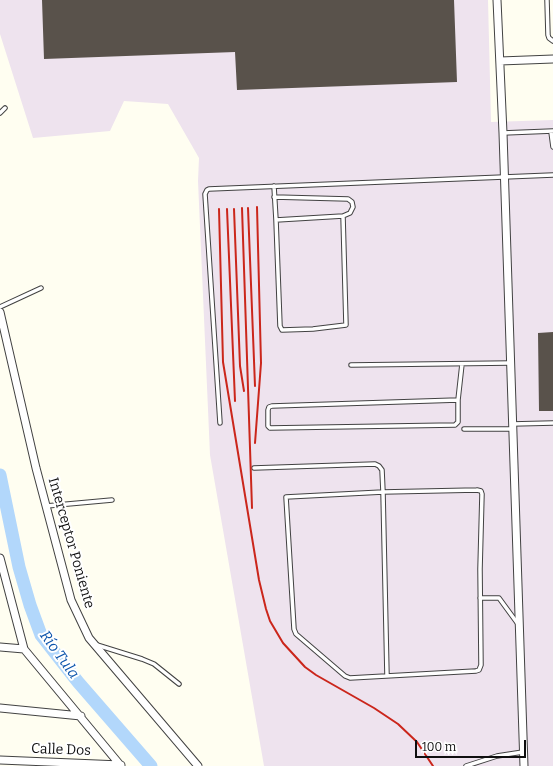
<!DOCTYPE html>
<meta charset="utf-8">
<style>
body{margin:0}
#map{position:relative;width:553px;height:766px;overflow:hidden;background:#fffef1;font-family:Bitter,serif}
canvas{display:block}
.scale{position:absolute;left:415px;top:740px;width:111px;height:18px;box-sizing:border-box;border:2px solid #0f0f0f;border-top:0;padding-left:5px;font-size:12px;line-height:14px;white-space:nowrap;color:#0f0f0f;-webkit-text-stroke:3px #fff;paint-order:stroke}
</style>
<div id="map">
<canvas width="553" height="766"></canvas>
<div class="scale">100 m</div>
</div>
<script>
const context = document.querySelector('canvas').getContext('2d');
context.lineJoin = 'round';
function paint(path, color) { context.fillStyle = color; context.fill(path, 'evenodd'); }
const shape = rows => new Path2D(rows.map(r => 'M' + r).join(''));
function strokePath(path, color, width, dash) { context.strokeStyle = color; context.lineWidth = width; context.lineCap = dash ? 'butt' : 'round'; context.setLineDash(dash || []); context.stroke(path); }
function label(font, color, halo, rows, align = 'center') {
  context.font = font + ' Bitter,serif'; context.lineWidth = 4; context.setLineDash([]); context.textBaseline = 'middle'; context.strokeStyle = halo; context.fillStyle = color; for (const [text, x, y, turn = 0] of rows) {
    context.save(); context.translate(x, y); context.rotate((+turn || 0) * Math.PI / 180); context.textAlign = isNaN(turn) ? turn : align; if (halo) context.strokeText(text, 0, 0); context.fillText(text, 0, 0); context.restore();
  }
}
paint(shape([
 [0,0,488,0,491,122,553,120,553,766,264,766,210,455,198,181,199,158,168,104,124,101,110,131,33,138,0,34]
]), '#eee3ee');
strokePath(shape([
 [0,475,19,567,30,605,41,635,78,682,151,766]
]), '#b2d7fb', 13);
paint(shape([
 [42,0,454,0,457,82,237,90,235,52,44,59],
 [553,332,553,411,539,411,538,333]
]), '#59524b');
const lane = shape([
 [547,0,548,35,549,38,553,41],
 [0,113,5,108],
 [551,132,553,147],
 [503,133,553,131],
 [274,186,276,220,280,326,282,330,313,329,346,325,343,216],
 [274,197,348,199,352,202,353,207,350,213,343,216,276,220],
 [0,307,41,288],
 [351,365,510,363],
 [458,400,458,422,455,425,270,428,268,426,268,410,269,407,272,406,458,400],
 [458,400,462,364],
 [220,423,205,194,207,190,209,189,553,175],
 [512,424,553,423],
 [464,429,512,429],
 [254,468,375,464,379,466,382,470,383,492,387,676],
 [477,490,481,491,482,494,480,569,481,665,479,670,476,671,350,678,345,676,296,634,294,629,286,497,383,492,477,490],
 [46,506,112,500],
 [480,598,499,598,518,624],
 [97,645,142,659,154,664,179,684],
 [466,766,497,756,523,752]
]);
const street = shape([
 [497,0,503,133,524,766],
 [500,61,553,59],
 [0,312,36,468,71,600,89,638,198,766],
 [0,558,24,649,121,766],
 [0,647,24,649],
 [0,708,81,716],
 [0,760,121,765]
]);
strokePath(lane, '#424242', 5.5);
strokePath(street, '#424242', 9);
strokePath(lane, '#fff', 3.5);
strokePath(street, '#fff', 7);
strokePath(shape([
 [242,208,252,508],
 [248,208,255,386],
 [219,209,223,362,259,580,266,609,270,621,283,643,305,667,316,675,374,708,398,724,417,742,433,766],
 [227,209,235,401],
 [234,209,240,366,244,391],
 [255,443,261,363,257,207]
]), '#cb261b', 2);
label('14px', '#0f0f0f', '#fff', [
 ["Interceptor Poniente",71,543,74],
 ["Calle Dos",61,750,2]
]);
label('italic 15px', '#0d55ac', '#fff', [
 ["Río Tula",59,655,54]
]);
</script>
